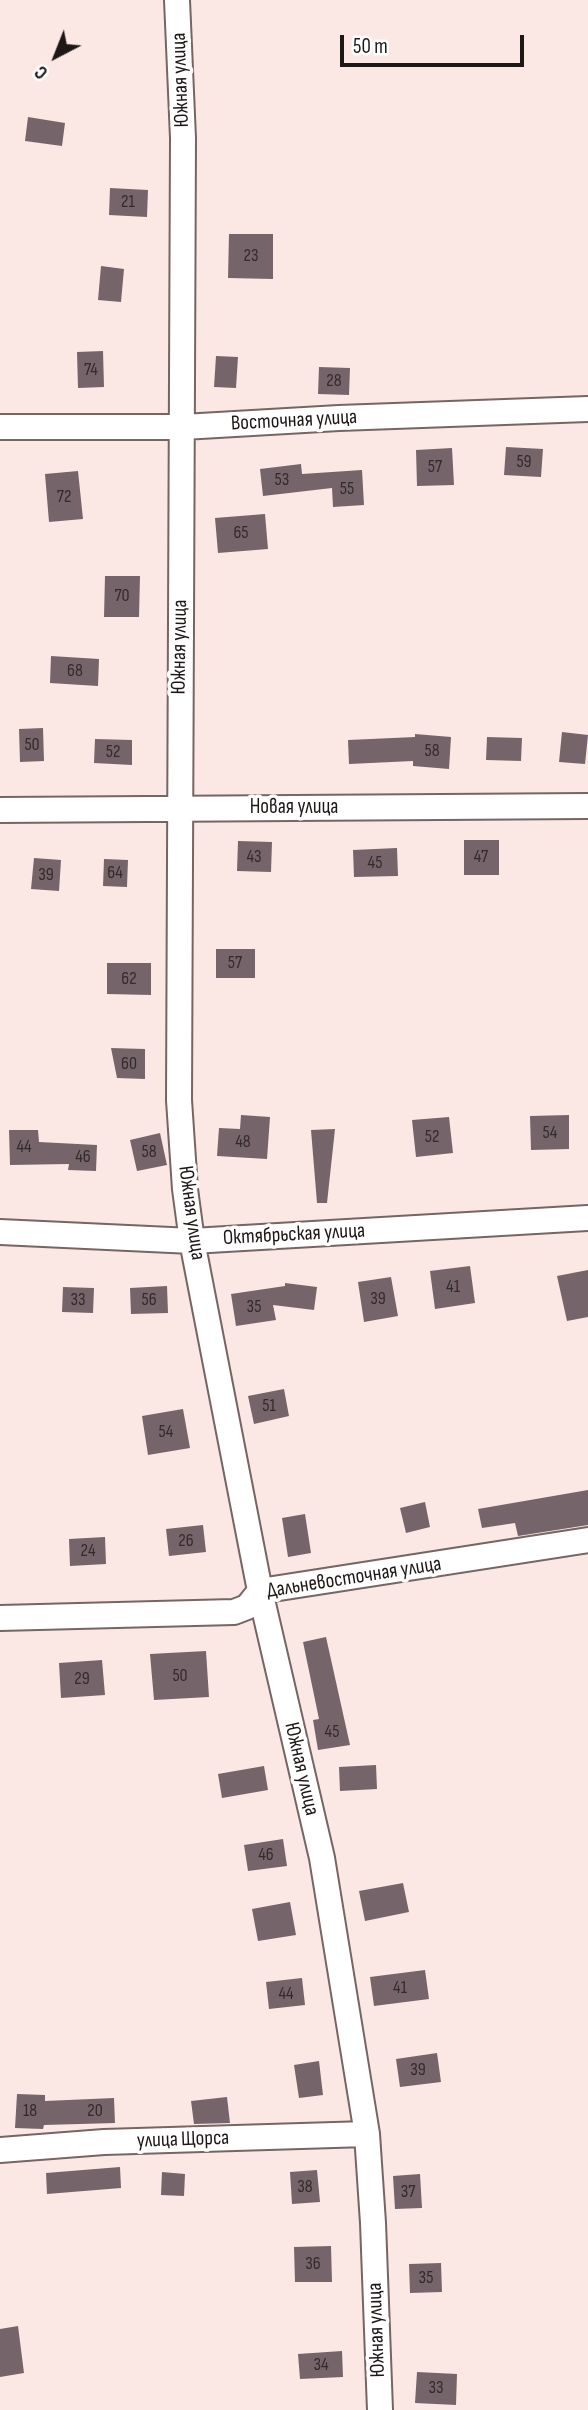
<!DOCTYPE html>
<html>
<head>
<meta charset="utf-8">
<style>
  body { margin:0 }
  #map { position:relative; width:588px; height:2410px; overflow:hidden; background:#fbe8e5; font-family:"Sofia Sans Condensed",sans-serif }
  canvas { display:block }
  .north { position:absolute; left:21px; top:21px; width:70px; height:70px; -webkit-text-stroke:5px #fff; paint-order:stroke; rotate:222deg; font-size:19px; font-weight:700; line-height:28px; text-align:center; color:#1d1716 }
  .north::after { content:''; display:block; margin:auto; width:24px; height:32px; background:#1d1716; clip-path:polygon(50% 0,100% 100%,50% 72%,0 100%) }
  .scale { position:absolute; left:340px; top:35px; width:184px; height:32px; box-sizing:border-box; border:4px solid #1d1716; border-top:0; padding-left:9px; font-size:21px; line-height:24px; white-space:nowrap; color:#1d1716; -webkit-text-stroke:5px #fff; paint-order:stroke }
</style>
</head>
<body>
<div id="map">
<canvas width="588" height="2410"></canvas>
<div class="north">С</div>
<div class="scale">50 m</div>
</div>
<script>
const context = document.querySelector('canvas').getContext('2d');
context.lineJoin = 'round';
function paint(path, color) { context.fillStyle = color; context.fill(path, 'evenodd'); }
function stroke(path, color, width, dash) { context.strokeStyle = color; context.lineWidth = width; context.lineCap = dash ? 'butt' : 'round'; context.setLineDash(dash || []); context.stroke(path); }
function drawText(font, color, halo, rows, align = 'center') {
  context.font = font + ' "Sofia Sans Condensed",sans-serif'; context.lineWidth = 7; context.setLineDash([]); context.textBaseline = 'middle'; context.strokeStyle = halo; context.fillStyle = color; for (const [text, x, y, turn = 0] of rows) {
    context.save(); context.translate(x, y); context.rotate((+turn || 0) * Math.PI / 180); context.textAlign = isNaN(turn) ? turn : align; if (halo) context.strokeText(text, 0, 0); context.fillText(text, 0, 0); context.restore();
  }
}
paint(new Path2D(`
  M 28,117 L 65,123 L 62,146 L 25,141 Z
  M 110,188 L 148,190 L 147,217 L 109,215 Z
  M 229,234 L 273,234 L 273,279 L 228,278 Z
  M 101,266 L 124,269 L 121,302 L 98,300 Z
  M 103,351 L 104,387 L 78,388 L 77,352 Z
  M 216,356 L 238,357 L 236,388 L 214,387 Z
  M 319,367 L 350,368 L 349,395 L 318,394 Z
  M 506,447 L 543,449 L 541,477 L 504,475 Z
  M 452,448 L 454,485 L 417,486 L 416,450 Z
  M 301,464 L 302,474 L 362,470 L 364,505 L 333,507 L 332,488 L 263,496 L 260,469 Z
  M 78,471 L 83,519 L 49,522 L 45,474 Z
  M 265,514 L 268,549 L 218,553 L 215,518 Z
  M 105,576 L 140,576 L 139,617 L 104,617 Z
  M 51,656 L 99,659 L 98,686 L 50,683 Z
  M 43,728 L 44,761 L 20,762 L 19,729 Z
  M 562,732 L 588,735 L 585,764 L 559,762 Z
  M 415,734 L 451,737 L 449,769 L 413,766 L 413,761 L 349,764 L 348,740 L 415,737 Z
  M 487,737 L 522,738 L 521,761 L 486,760 Z
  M 95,739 L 132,740 L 132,765 L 94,763 Z
  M 464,840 L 499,840 L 499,875 L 464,875 Z
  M 238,841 L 272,842 L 271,872 L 237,871 Z
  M 397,848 L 398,876 L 354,877 L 353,850 Z
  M 34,858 L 61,860 L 59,891 L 31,889 Z
  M 104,859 L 128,860 L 127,887 L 103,886 Z
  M 216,949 L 255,949 L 255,978 L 216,978 Z
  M 107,963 L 151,963 L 151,995 L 107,994 Z
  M 111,1048 L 145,1049 L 145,1079 L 117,1078 Z
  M 241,1115 L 270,1117 L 267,1159 L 217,1156 L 219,1128 L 240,1129 Z
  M 569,1115 L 569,1149 L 531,1150 L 530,1116 Z
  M 449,1117 L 453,1153 L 416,1157 L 412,1120 Z
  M 335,1129 L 327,1203 L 317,1203 L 311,1130 Z
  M 9,1130 L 38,1130 L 39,1142 L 97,1145 L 96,1171 L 68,1170 L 69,1164 L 10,1165 Z
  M 160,1133 L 167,1165 L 137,1171 L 130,1140 Z
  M 470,1266 L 475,1303 L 435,1309 L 430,1271 Z
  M 588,1270 L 588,1317 L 567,1321 L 557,1276 Z
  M 391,1277 L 398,1316 L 364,1322 L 358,1282 Z
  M 285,1283 L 317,1287 L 314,1310 L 273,1305 L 276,1320 L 236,1326 L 231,1294 L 285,1286 Z
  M 167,1286 L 168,1313 L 131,1314 L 130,1288 Z
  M 63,1287 L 94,1288 L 93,1313 L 62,1312 Z
  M 284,1389 L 289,1416 L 254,1424 L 248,1396 Z
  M 183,1409 L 190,1448 L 148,1455 L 142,1416 Z
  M 588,1490 L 588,1525 L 518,1536 L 515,1523 L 482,1528 L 478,1509 Z
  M 425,1502 L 430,1527 L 406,1533 L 400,1508 Z
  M 305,1514 L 311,1553 L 288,1557 L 282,1518 Z
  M 203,1525 L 206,1552 L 169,1556 L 166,1529 Z
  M 105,1537 L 106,1564 L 70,1566 L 69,1539 Z
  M 326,1637 L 350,1745 L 318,1750 L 313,1720 L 319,1719 L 303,1642 Z
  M 206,1651 L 209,1697 L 154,1700 L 150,1654 Z
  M 102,1660 L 105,1695 L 61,1698 L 59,1663 Z
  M 376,1765 L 377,1789 L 340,1791 L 339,1767 Z
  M 264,1766 L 268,1790 L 222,1798 L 218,1774 Z
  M 283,1839 L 287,1866 L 248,1871 L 244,1845 Z
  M 403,1883 L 409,1912 L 365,1921 L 359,1891 Z
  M 290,1902 L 296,1935 L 258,1941 L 252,1909 Z
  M 425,1970 L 429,1999 L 374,2006 L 370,1977 Z
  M 302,1978 L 305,2005 L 269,2009 L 266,1982 Z
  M 437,2053 L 441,2082 L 400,2087 L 396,2059 Z
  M 319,2061 L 323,2095 L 299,2098 L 294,2065 Z
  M 17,2094 L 45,2095 L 45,2101 L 114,2098 L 115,2123 L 44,2125 L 43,2129 L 15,2128 Z
  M 227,2097 L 230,2123 L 194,2124 L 191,2101 Z
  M 120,2167 L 121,2188 L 47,2194 L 46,2173 Z
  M 317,2170 L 320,2202 L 292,2204 L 290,2172 Z
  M 162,2172 L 185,2174 L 184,2196 L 161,2195 Z
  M 420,2174 L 422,2208 L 395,2209 L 393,2176 Z
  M 331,2246 L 332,2282 L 295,2282 L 294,2247 Z
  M 441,2263 L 442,2292 L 410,2293 L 409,2264 Z
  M 18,2326 L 24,2373 L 0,2377 L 0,2329 Z
  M 342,2351 L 343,2377 L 300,2379 L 298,2354 Z
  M 417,2372 L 457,2374 L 456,2405 L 415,2403 Z`), '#75656a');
const street = new Path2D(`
  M 177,0 L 183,138 L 179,1100 L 185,1189 L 192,1241 L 260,1591 L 322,1858 L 367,2134 L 373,2223 L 380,2410
  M 0,427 L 183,427 L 339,418 L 588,409
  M 0,810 L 588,806
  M 0,1232 L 192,1241 L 588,1218
  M 0,1618 L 234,1612 L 247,1607 L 260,1591 L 588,1540
  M 0,2150 L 104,2142 L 367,2134`);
stroke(street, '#756563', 28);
stroke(street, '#fff', 24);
drawText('18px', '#332a2b', null, [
  ["21",128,202],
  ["23",251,256],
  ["74",91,370],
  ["28",334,381],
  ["59",524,462],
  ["57",435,467],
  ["53",282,480],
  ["55",347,489],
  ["72",64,497],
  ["65",241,533],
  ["70",122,596],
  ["68",75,671],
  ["50",32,745],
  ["58",432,751],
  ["52",113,752],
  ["43",254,857],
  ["47",481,857],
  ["45",375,863],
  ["64",115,873],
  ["39",46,875],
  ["57",235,963],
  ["62",129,979],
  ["60",129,1064],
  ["54",550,1133],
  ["52",432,1137],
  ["48",243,1142],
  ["44",24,1147],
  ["58",149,1152],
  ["46",83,1157],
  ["41",453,1287],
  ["39",378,1299],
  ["33",78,1300],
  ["56",149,1300],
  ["35",254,1307],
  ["51",269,1406],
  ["54",166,1432],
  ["26",186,1541],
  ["24",88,1551],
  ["50",180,1676],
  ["29",82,1679],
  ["45",332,1732],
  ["46",266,1855],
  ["41",400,1988],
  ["44",286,1994],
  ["39",418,2070],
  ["18",30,2111],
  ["20",95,2111],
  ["38",305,2187],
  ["37",408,2192],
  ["36",313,2264],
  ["35",426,2278],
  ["34",321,2365],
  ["33",436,2388]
]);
drawText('21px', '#1d1716', '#fff', [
  ["Южная улица",181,80,-92],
  ["Восточная улица",294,421,-3],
  ["Южная улица",180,647,-89],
  ["Новая улица",294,808],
  ["Южная улица",191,1213,82],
  ["Октябрьская улица",294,1235,-3],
  ["Дальневосточная улица",354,1578,-9],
  ["Южная улица",301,1769,77],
  ["улица Щорса",183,2140,-2],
  ["Южная улица",377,2330,-92]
]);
</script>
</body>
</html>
